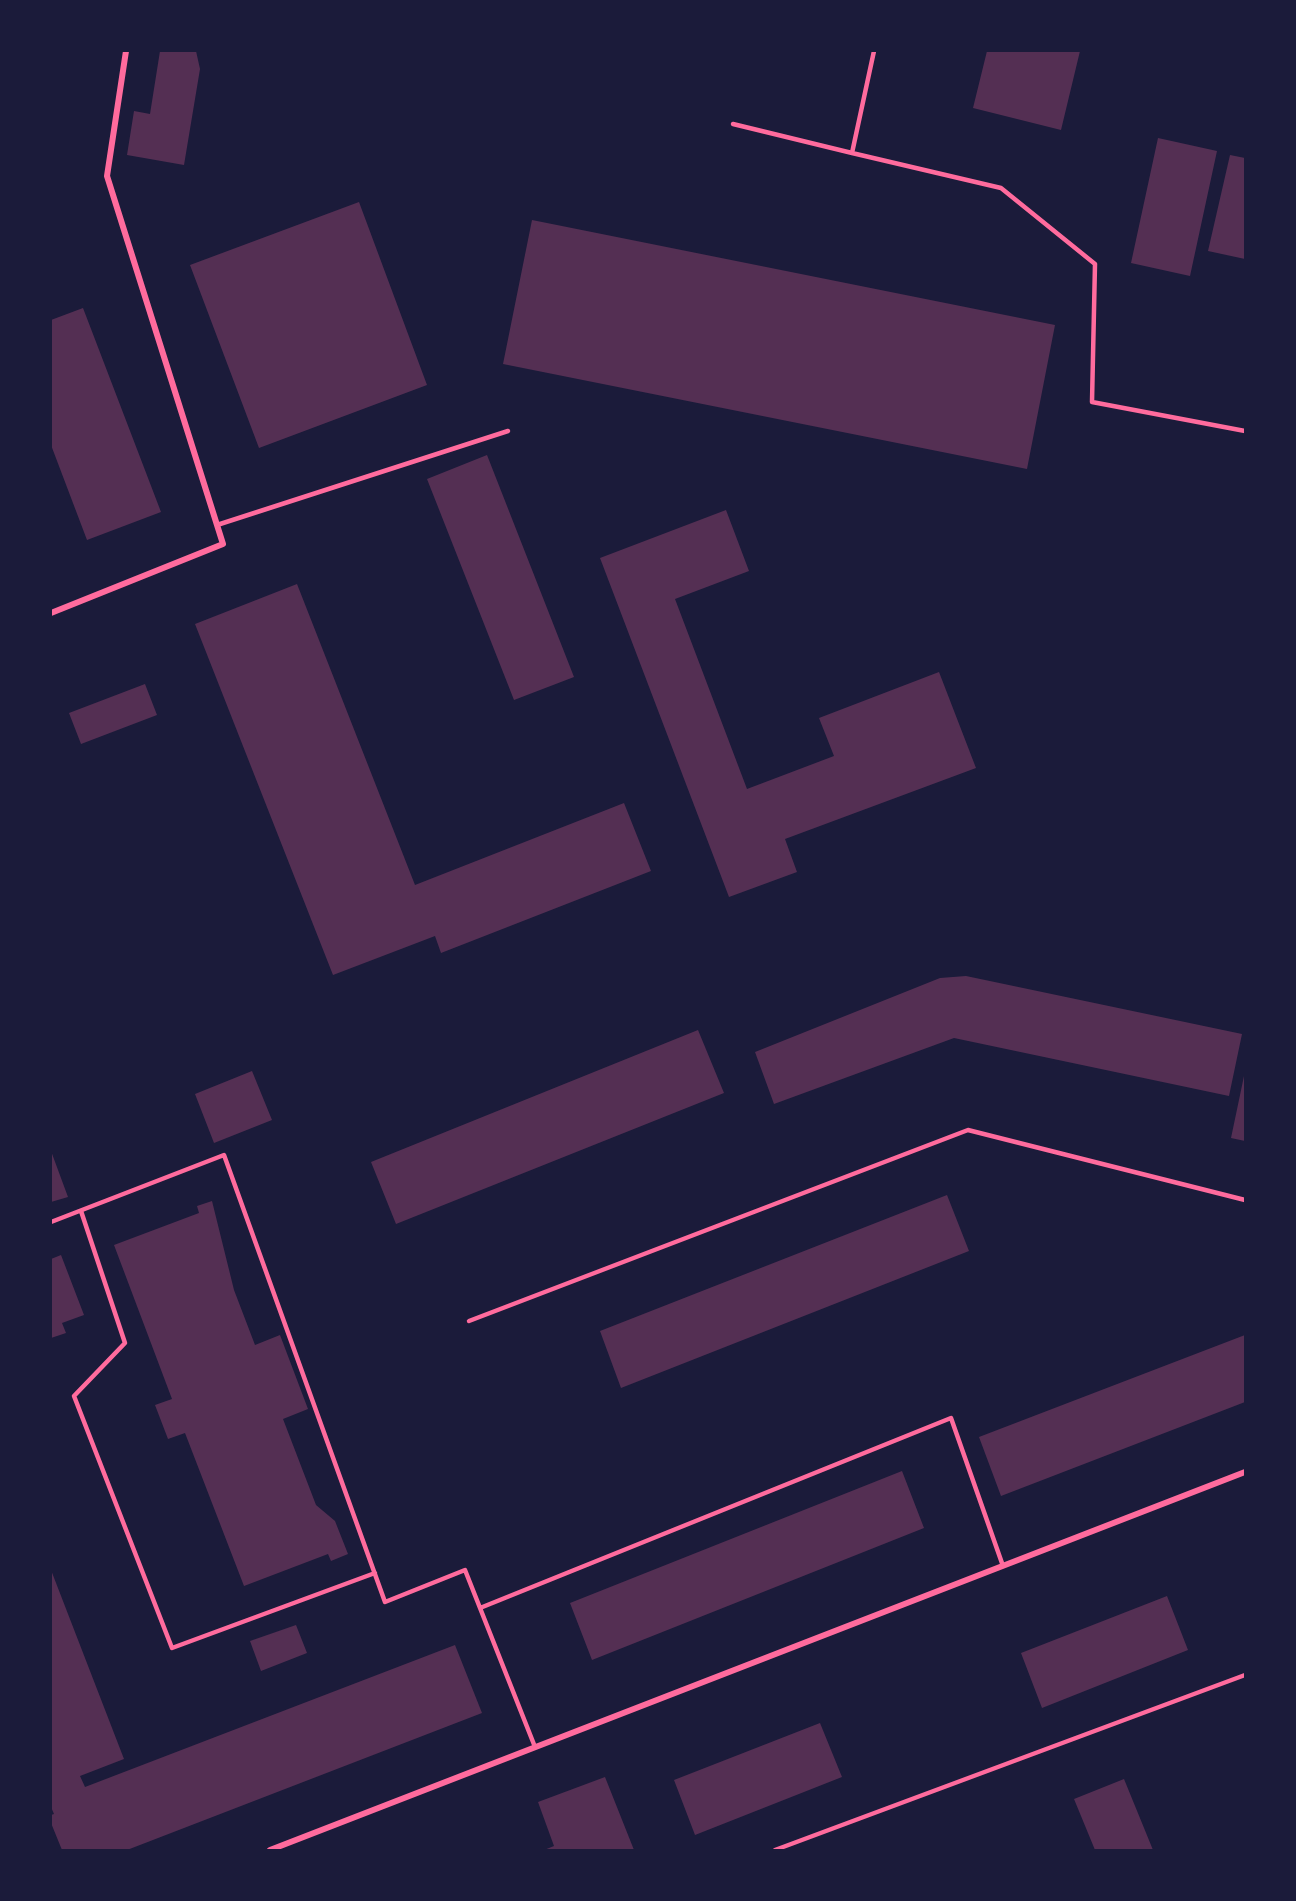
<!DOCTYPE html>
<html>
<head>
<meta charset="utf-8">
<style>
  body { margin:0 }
  #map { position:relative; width:1296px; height:1901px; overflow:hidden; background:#1b1b3a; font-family:"Noto Serif",serif }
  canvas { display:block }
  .frame { position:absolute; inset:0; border:52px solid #1b1b3a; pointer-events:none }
</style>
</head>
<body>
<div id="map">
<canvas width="1296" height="1901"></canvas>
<div class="frame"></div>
</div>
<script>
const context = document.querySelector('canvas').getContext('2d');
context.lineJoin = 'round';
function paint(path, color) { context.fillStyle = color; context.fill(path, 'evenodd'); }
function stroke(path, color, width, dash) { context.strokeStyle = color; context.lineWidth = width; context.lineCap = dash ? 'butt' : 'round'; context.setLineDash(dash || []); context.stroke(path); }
paint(new Path2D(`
  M 160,51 L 196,51 L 200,69 L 184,165 L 127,155 L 134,111 L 150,114 Z
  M 987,51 L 1080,51 L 1061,130 L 973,108 Z
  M 1158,138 L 1217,151 L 1190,276 L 1131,263 Z
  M 1230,155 L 1245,158 L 1245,259 L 1208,251 Z
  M 359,202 L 427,385 L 259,448 L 190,265 Z
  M 532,220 L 1055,325 L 1027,469 L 503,364 Z
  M 83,308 L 161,512 L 87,540 L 51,445 L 51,320 Z
  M 487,455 L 574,677 L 514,700 L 427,479 Z
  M 726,510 L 749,571 L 675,599 L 747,789 L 834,756 L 819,718 L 939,672 L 976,768 L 785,839 L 797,872 L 729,897 L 600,558 Z
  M 297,584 L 415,885 L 624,803 L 651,871 L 441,953 L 435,936 L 333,975 L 195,624 Z
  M 145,684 L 157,715 L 81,744 L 69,713 Z
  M 966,976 L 1242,1034 L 1229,1096 L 954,1038 L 774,1104 L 755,1052 L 940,978 Z
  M 698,1030 L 724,1093 L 396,1224 L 371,1162 Z
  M 252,1071 L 272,1120 L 214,1143 L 195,1094 Z
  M 1244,1076 L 1245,1076 L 1245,1141 L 1231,1138 Z
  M 51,1151 L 68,1197 L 51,1202 Z
  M 947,1195 L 969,1251 L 621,1388 L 600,1331 Z
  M 212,1201 L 234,1290 L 255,1345 L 280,1335 L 308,1409 L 283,1419 L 316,1505 L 335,1521 L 348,1554 L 331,1561 L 328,1554 L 244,1586 L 185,1433 L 168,1439 L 155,1405 L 172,1399 L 114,1245 L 199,1213 L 197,1206 Z
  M 61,1255 L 84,1315 L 62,1323 L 66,1333 L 51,1338 L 51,1259 Z
  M 1245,1335 L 1245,1402 L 1001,1496 L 979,1437 Z
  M 902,1471 L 924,1528 L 592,1660 L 570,1603 Z
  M 51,1570 L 124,1759 L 80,1776 L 85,1787 L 455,1645 L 482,1713 L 127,1850 L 62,1850 L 51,1823 L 51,1815 L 54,1814 L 51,1807 Z
  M 1167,1596 L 1188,1650 L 1042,1708 L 1021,1653 Z
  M 296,1625 L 307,1653 L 261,1671 L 250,1641 Z
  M 820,1723 L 842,1777 L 695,1835 L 674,1780 Z
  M 605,1777 L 634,1850 L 544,1850 L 554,1846 L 538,1802 Z
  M 1124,1779 L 1153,1850 L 1095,1850 L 1074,1799 Z`), '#542f53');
stroke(new Path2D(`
  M 874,51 L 852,153 L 1001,188 L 1095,264 L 1092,402 L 1245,431
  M 733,124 L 852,153
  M 217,525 L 508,431
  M 81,1211 L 125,1343 L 74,1396 L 172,1648 L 375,1573
  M 51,1222 L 224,1155 L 385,1602 L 465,1570 L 535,1747
  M 469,1321 L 968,1130 L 1245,1200
  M 480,1608 L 951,1418 L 1003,1566
  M 775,1850 L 1245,1675`), '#ff6b9d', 4.5);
stroke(new Path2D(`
  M 51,613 L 223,544 L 107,176 L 126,51
  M 270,1850 L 1245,1472`), '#ff6b9d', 6);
</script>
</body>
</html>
